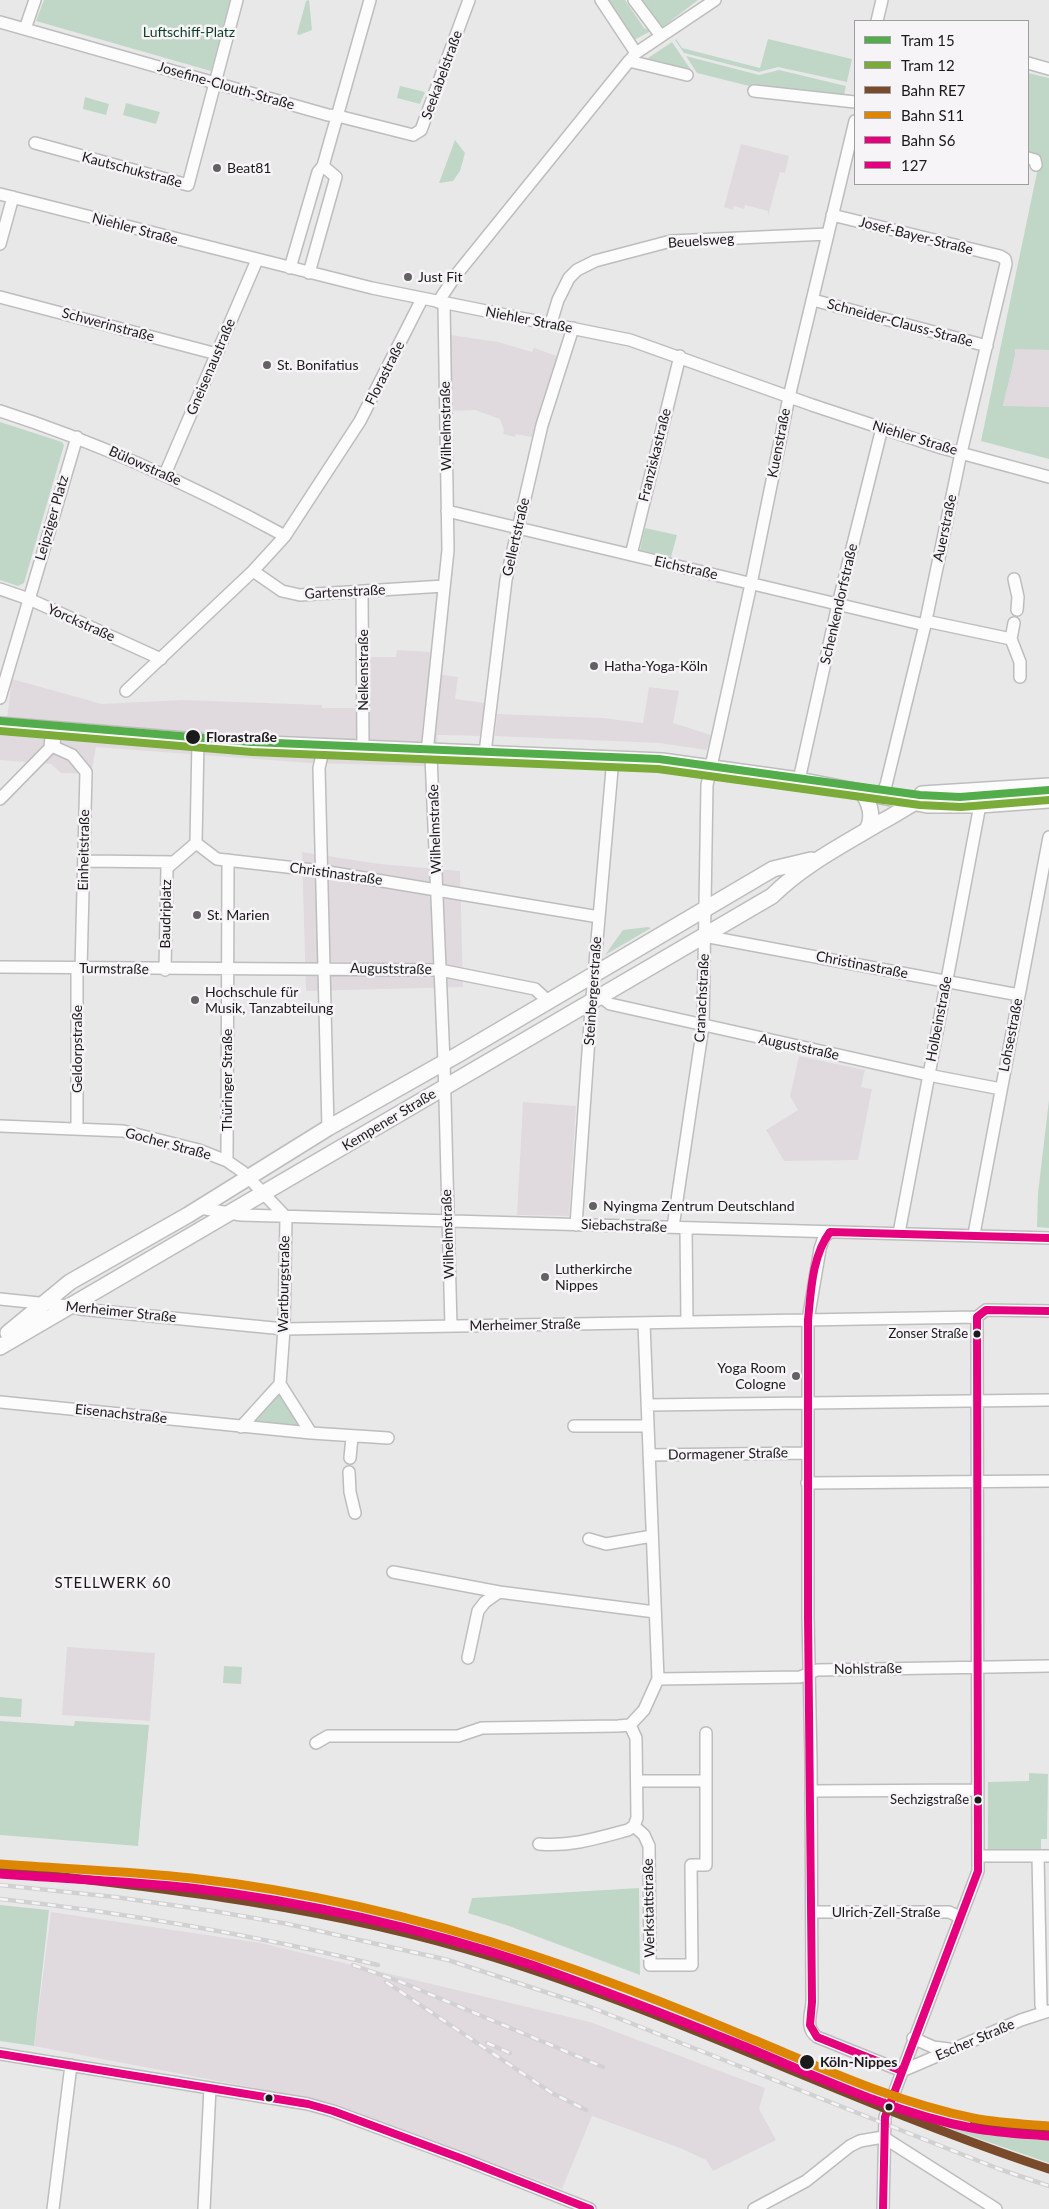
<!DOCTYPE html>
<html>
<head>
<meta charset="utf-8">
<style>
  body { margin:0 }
  #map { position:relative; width:1049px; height:2209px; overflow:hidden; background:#e9e8e9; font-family:Lato,sans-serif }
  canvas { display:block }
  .legend { position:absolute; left:854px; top:20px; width:175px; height:165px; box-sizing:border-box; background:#f7f4f7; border:1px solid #9f9d9f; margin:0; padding:6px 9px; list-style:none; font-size:15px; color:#1b1a1b }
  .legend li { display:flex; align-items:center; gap:10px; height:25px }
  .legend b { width:25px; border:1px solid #9f9d9f }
</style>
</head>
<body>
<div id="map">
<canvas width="1049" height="2209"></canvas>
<ul class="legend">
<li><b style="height:6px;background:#54ad4b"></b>Tram 15</li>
<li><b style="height:6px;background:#7bac3a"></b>Tram 12</li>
<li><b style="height:6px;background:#7a4b2a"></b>Bahn RE7</li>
<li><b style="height:6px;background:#dd8603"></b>Bahn S11</li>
<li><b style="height:6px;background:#e6007e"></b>Bahn S6</li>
<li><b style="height:6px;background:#e5007d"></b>127</li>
</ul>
</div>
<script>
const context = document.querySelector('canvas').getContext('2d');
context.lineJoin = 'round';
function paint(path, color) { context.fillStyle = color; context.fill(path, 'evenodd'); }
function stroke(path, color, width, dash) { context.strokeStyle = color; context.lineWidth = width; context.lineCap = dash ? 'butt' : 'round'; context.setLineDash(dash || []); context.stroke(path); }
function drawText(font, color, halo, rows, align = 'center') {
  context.font = font + ' Lato,sans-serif'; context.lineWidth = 5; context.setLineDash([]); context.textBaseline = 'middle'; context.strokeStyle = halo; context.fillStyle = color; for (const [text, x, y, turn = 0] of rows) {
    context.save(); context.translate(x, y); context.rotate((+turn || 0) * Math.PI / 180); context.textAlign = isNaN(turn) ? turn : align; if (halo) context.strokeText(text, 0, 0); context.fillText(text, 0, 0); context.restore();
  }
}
paint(new Path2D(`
  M 741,144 L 789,156 L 785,173 L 780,172 L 768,216 L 768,211 L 745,205 L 744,209 L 734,206 L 733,210 L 724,207 Z
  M 451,335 L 498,342 L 532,352 L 534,348 L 557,356 L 532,437 L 516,434 L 515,437 L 503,434 L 504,430 L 500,419 L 475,410 L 451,411 Z
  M 1020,348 L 1049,350 L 1049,407 L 1003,407 L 1015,356 L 1015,349 Z
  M 397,650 L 430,652 L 429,673 L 458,677 L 455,699 L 485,703 L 482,736 L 437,735 L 439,761 L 424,766 L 309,763 L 96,747 L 91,774 L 61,773 L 51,764 L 0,760 L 0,735 L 5,735 L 12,679 L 102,704 L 182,700 L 322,705 L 322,708 L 369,708 L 370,657 L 396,657 Z
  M 649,687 L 679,691 L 673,723 L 711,735 L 707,750 L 659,743 L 495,736 L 497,714 L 603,718 L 643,723 Z
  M 302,852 L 380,864 L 460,871 L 463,987 L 306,991 Z
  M 799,1056 L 865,1070 L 861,1087 L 872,1089 L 858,1160 L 784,1161 L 766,1130 L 798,1110 L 790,1096 Z
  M 523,1102 L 576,1106 L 569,1216 L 517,1215 Z
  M 67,1647 L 155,1653 L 150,1721 L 62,1715 Z
  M 51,1912 L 261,1943 L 590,2022 L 765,2088 L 759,2109 L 776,2140 L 713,2171 L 706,2160 L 680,2148 L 592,2116 L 562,2189 L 328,2102 L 34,2046 Z`), '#e0dadf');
paint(new Path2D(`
  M 44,0 L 230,0 L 211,71 L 36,21 Z
  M 309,0 L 312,30 L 299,35 L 297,34 L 306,1 Z
  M 607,0 L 625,0 L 644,28 L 651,31 L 634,40 Z
  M 639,0 L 698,0 L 660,29 Z
  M 676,39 L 682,48 L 760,68 L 768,39 L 852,59 L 847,82 L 778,67 L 759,72 L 684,53 L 675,40 Z
  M 672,42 L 691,70 L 690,71 L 649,60 L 648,58 Z
  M 686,56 L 759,75 L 779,70 L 846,86 L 844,95 L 757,88 L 697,73 Z
  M 1028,73 L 1049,78 L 1049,350 L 1015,349 L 1015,356 L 1003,406 L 1049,407 L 1049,459 L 981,441 L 1040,158 L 1028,155 Z
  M 400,86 L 425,92 L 420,104 L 397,98 Z
  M 85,97 L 109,104 L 106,115 L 83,109 Z
  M 126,103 L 160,112 L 156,124 L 123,115 Z
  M 455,140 L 465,153 L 460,171 L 453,181 L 439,183 Z
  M 0,422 L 62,442 L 64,445 L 24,583 L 18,586 L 0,580 Z
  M 645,528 L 677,535 L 671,557 L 640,550 Z
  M 648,927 L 651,928 L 605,955 L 623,930 Z
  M 1049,1100 L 1049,1228 L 1037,1227 L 1038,1193 Z
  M 280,1390 L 303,1429 L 248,1424 Z
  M 224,1666 L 242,1667 L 241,1684 L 223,1683 Z
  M 0,1697 L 22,1699 L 21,1717 L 0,1716 Z
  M 0,1721 L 74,1726 L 75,1721 L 149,1725 L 138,1846 L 0,1835 Z
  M 1029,1773 L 1048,1774 L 1047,1839 L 1041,1839 L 1041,1849 L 988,1850 L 988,1782 L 1029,1781 Z
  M 639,1888 L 640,1975 L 509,1926 L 468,1913 L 472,1898 Z
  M 0,1905 L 49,1910 L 34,2046 L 0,2041 Z
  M 945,2127 L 1049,2137 L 1049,2163 Z`), '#c0d7c8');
const minor = new Path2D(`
  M 601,0 L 636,53
  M 634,0 L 661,36
  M 877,21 L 882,0
  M 0,22 L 328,115 L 338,116 L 413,135 L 421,130 L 469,0
  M 25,29 L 35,0
  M 629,61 L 687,75
  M 1028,63 L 1049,69
  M 754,91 L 855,102
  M 35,143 L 188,185 L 237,0
  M 1028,158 L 1035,160 L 1036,165
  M 0,194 L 372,288 L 630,340 L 812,405 L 942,448 L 1049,477
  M 832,215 L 1000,256 L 1005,259 L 1006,264 L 961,453 L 925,625 L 886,785 L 882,793 L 873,795
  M 0,244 L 13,197
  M 290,268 L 318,172 L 323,166 L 370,0
  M 309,273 L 336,177 L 323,166
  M 0,297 L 217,354
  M 813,300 L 987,346
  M 438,302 L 456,275 L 629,61 L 636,53 L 715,0
  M 444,304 L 448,550 L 428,743 L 431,756 L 444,1062 L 451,1326
  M 551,323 L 558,300 L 569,278 L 577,270 L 595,261 L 671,241 L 828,234
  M 0,411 C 100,443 193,486 285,536
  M 165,474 L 257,260
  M 447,511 L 925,625
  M 631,555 L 680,356
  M 253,571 L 282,591 L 300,595 L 444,586
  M 1014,579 L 1018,597 L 1017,610
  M 0,589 L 29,599 L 161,659
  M 362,592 L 363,748
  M 926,621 L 1011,639 L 1020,662 L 1020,677
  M 1011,639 L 1014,623
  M 126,691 L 253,571 L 285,536 L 360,421 L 422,299
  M 0,698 L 77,437
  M 55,729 L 54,747 L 72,755 L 86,772 L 81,969
  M 485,753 L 506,580 L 542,425 L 573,328
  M 799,780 L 838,604 L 882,428
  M 0,799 L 50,748 L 51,736
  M 196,843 L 217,859 L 322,871 L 599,917
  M 196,843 L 198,741
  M 84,861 L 174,862
  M 704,936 L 1019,995
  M 0,967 L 440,970 L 535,989 L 548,1001
  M 77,969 L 77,1129
  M 165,970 L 167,868 L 196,843
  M 601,997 L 610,1004 L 928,1075 L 1001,1089
  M 0,1126 L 123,1131 L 199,1150 L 227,1161 L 243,1172 L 286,1217 L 284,1329 L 280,1384
  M 328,1128 L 319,768 L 322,755 L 329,747
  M 227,1161 L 228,860
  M 200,1208 L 241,1215 L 1049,1238
  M 576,1225 L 591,1009 L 613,758
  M 673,1227 L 703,1026 L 707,785 L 751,584 L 789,397 L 855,121
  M 686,1228 L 687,1322
  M 830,1232 L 824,1237 L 820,1249 L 808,1320 L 808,1617 L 811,1761 L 812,2002 C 811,2015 805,2028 817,2037 L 902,2071
  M 899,1233 L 980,805
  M 974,1234 L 1049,837
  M 0,1299 L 68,1306 L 80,1309 L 284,1329 L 977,1317 L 986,1310 L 1049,1311
  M 280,1384 L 311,1433
  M 0,1402 L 311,1433 L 388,1438
  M 647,1405 L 1049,1400
  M 574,1426 L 648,1426
  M 241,1427 L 280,1384
  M 649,1455 L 807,1453
  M 350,1458 L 352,1437
  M 349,1472 L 350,1492 L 355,1513
  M 807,1483 L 1049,1481
  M 589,1539 L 606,1544 L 652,1536
  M 393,1572 L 499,1592 L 655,1612
  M 468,1658 L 478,1611 L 485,1602 L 499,1592
  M 658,1679 L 800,1677 L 817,1670 L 1049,1666
  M 316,1743 L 328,1736 L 458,1736 L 482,1728 L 618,1726 L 630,1725 L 644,1710 L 658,1679 L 644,1323
  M 637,1781 L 706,1781
  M 811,1791 L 978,1790
  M 634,1826 L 644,1835 L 649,1846 L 650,1965 L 692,1965 L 691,1865 L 706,1865 L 706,1733
  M 539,1844 C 570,1847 598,1838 628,1830 L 634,1826 L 637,1818 L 636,1738 L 630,1725
  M 979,1856 L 1049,1856
  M 1038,1856 L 1041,2005 L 1043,2012
  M 812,1912 L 949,1912 L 960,1917
  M 913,2038 L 933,2047 L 949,2049
  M 0,2054 L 308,2104 L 333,2111 L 463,2159 L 590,2209
  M 902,2071 L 1021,2020 L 1049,2011
  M 883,2137 L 996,2209
  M 53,2209 L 71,2065
  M 204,2209 L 210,2088
  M 754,2209 L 806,2181 L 850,2146 L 860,2141 L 883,2137
  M 883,2209 L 885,2117 L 978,1871 L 977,1317`);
const major = new Path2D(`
  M 0,725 L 198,741 L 662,761 L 799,780 L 927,805 L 980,805 L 1049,800
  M 863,793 C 870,804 874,818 867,830
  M 922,794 L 1049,786
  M 8,1333 L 70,1282 L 188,1215 L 328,1128 L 459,1054 L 773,869 L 811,860
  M 0,1347 L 772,896 C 803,865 844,844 881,822 C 899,813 914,801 932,794`);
stroke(minor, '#bebdbe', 14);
stroke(major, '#bebdbe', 18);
stroke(minor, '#fcfcfc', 11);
stroke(major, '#fcfcfc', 15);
const rail = new Path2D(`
  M 0,1885 L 115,1897 L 213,1911 L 288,1924 L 448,1960 L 585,2005 L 999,2169 L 1049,2186
  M 0,1899 C 128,1913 253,1935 378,1965
  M 353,1965 L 401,1982 L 603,2067
  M 386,1982 L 552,2093 L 586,2110
  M 487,2043 L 510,2053`);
stroke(rail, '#d2d1d1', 4.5);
stroke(rail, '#f7f4f7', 2.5, [8]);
stroke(new Path2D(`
  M 0,2054 L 308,2104 L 333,2111 L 463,2159 L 590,2209
  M 902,2071 L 817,2037 L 810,2025 L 812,2002 L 808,1617 L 808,1320 C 811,1291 812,1256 830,1232 L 1049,1238
  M 883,2209 L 885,2117 L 978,1871 L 977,1317 L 986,1310 L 1049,1311`), '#e5007d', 8);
stroke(new Path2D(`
  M 0,1870 C 166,1888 333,1907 493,1957 C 683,2016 860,2107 1049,2169
  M 974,2125 L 1004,2130 L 1049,2133`), '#7a4b2a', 9);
stroke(new Path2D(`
  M 0,1864 C 64,1869 128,1871 191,1878 C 307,1891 421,1918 532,1955 C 605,1979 676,2007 747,2037 C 820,2067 894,2102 973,2118 C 998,2123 1023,2124 1049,2126`), '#dd8603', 9);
stroke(new Path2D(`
  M 0,1874 C 64,1879 128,1881 191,1888 C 307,1902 421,1928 532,1965 C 602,1990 672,2017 741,2045 C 816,2076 892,2113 972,2128 C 998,2133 1023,2134 1048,2136`), '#e6007e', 9);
stroke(new Path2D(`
  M 0,721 L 252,742 L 659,759 L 920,795 L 960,797 L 1049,790`), '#54ad4b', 8);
stroke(new Path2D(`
  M 0,731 L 252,752 L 658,769 L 920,805 L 961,807 L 1049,800`), '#7bac3a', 8);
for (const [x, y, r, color] of [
  [217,168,5,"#636263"],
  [408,277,5,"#636263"],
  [267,365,5,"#636263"],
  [594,666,5,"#636263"],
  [193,737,8,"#1b1a1b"],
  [197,915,5,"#636263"],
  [195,1000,5,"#636263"],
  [593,1206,5,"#636263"],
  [545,1277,5,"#636263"],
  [977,1334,4.5,"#1b1a1b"],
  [796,1376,5,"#636263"],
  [978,1800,4.5,"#1b1a1b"],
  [807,2062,8,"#1b1a1b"],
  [269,2098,4.5,"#1b1a1b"],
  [889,2107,4.5,"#1b1a1b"]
]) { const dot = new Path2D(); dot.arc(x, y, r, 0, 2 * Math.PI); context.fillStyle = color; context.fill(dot); stroke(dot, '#f7f4f7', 2); }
drawText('13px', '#1b1a1b', '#f7f4f7', [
  ["Zonser Straße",968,1334],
  ["Sechzigstraße",969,1800]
], 'right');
drawText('14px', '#0d3e25', '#f7f4f7', [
  ["Luftschiff-Platz",189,32]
]);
drawText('14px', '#1b1a1b', '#f7f4f7', [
  ["Seekabelstraße",442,75,-70],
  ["Josefine-Clouth-Straße",226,86,16],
  ["Kautschukstraße",132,170,15],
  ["Niehler Straße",135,229,15],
  ["Josef-Bayer-Straße",916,236,14],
  ["Beuelsweg",701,241,-4],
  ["Niehler Straße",529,320,11],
  ["Schneider-Clauss-Straße",900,323,15],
  ["Schwerinstraße",108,325,15],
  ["Gneisenaustraße",211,367,-67],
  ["Florastraße",385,373,-63],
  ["Wilhelmstraße",446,426,-91],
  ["Niehler Straße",915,438,17],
  ["Kuenstraße",779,443,-79],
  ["Franziskastraße",655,455,-76],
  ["Bülowstraße",145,466,24],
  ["Leipziger Platz",52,518,-74],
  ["Auerstraße",945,528,-78],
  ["Gellertstraße",516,537,-77],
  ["Eichstraße",686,568,13],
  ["Gartenstraße",345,592,-3],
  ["Schenkendorfstraße",839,604,-77],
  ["Yorckstraße",81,623,24],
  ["Nelkenstraße",363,670,-90],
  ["Wilhelmstraße",435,829,-92],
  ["Einheitstraße",84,850,-89],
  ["Christinastraße",336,874,8],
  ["Baudriplatz",166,914,-89],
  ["Christinastraße",862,965,11],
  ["Turmstraße",114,969,1],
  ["Auguststraße",391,969,1],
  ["Steinbergerstraße",593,991,-86],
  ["Cranachstraße",702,998,-87],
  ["Holbeinstraße",939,1019,-79],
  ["Lohsestraße",1011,1035,-79],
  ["Auguststraße",799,1047,12],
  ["Geldorpstraße",77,1049,-90],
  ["Thüringer Straße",227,1080,-90],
  ["Kempener Straße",389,1120,-31],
  ["Gocher Straße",168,1144,15],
  ["Siebachstraße",624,1226,2],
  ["Wilhelmstraße",448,1234,-92],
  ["Wartburgstraße",284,1284,-89],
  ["Merheimer Straße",121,1312,6],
  ["Merheimer Straße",525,1325,-1],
  ["Eisenachstraße",121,1414,6],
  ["Dormagener Straße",728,1454,-1],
  ["Nohlstraße",868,1669,-1],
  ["Werkstattstraße",649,1908,-91],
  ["Ulrich-Zell-Straße",886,1912],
  ["Escher Straße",975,2040,-23]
]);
drawText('14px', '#1b1a1b', '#f7f4f7', [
  ["Beat81",227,168],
  ["Just Fit",418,277],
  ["St. Bonifatius",277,365],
  ["Hatha-Yoga-Köln",604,666],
  ["St. Marien",207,915],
  ["Hochschule für",205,992],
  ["Musik, Tanzabteilung",205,1008],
  ["Nyingma Zentrum Deutschland",603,1206],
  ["Lutherkirche",555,1269],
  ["Nippes",555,1285],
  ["Yoga Room",786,1368,"right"],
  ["Cologne",786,1384,"right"]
], 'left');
drawText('bold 14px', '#1b1a1b', '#f7f4f7', [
  ["Florastraße",206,737],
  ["Köln-Nippes",820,2062]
], 'left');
context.letterSpacing = '1px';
drawText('15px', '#1b1a1b', '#f7f4f7', [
  ["STELLWERK 60",113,1583]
]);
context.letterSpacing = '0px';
</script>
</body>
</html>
